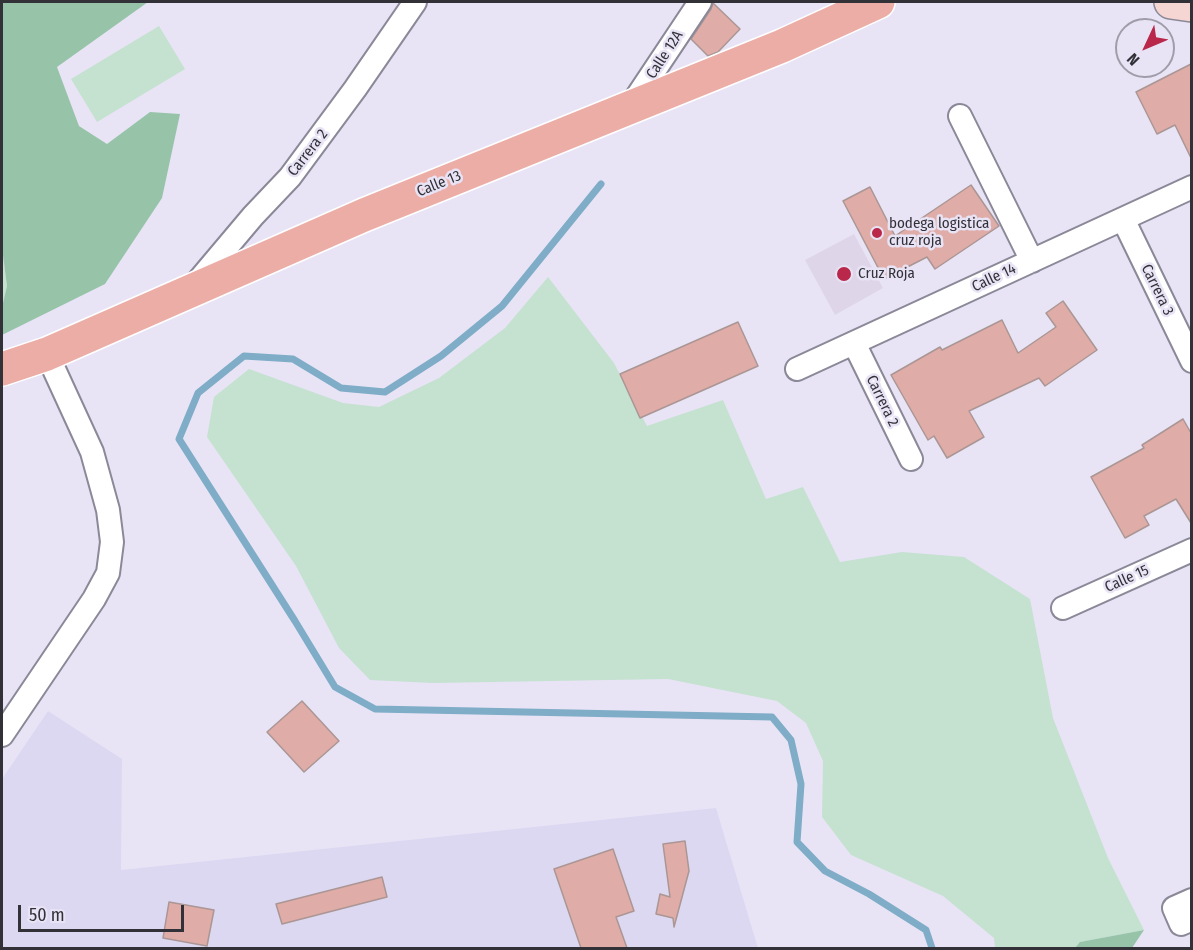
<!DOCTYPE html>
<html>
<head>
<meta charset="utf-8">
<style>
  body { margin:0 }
  #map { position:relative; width:1193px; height:950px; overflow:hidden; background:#e8e4f6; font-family:"Fira Sans Condensed",sans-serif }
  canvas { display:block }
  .frame { position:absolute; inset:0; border:3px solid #333138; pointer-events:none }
  .north { position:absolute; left:1115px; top:18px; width:60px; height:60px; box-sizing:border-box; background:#e8e4f6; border:2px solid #a09caa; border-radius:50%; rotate:226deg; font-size:16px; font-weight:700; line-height:24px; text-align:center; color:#333138 }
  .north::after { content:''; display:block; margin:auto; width:21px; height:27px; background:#b9284b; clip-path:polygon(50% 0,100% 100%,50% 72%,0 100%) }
  .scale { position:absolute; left:18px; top:905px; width:166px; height:27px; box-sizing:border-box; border:3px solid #333138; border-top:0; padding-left:8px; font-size:18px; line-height:21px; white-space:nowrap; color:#333138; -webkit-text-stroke:4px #e8e4f6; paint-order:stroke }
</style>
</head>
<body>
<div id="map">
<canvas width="1193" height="950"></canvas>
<div class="frame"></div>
<div class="north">N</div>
<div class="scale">50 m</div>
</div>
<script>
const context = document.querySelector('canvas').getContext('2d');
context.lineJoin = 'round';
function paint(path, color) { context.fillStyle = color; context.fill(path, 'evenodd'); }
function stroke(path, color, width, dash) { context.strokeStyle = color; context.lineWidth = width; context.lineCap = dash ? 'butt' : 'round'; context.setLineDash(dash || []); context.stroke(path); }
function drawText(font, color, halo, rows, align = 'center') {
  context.font = font + ' "Fira Sans Condensed",sans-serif'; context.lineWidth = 5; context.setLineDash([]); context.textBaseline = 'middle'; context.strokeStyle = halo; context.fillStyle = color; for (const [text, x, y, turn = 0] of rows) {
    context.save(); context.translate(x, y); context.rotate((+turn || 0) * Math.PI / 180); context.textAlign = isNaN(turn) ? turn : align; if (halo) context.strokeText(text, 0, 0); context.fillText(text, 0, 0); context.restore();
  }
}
paint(new Path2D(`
  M 48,711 L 122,759 L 121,870 L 716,808 L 758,948 L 2,948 L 2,779 Z`), '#ddd8f1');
paint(new Path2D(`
  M 854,234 L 883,288 L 835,315 L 805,260 Z`), '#dfd5e9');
paint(new Path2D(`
  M 159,26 L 185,69 L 97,122 L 71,79 Z
  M 2,248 L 7,286 L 2,307 Z
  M 548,277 L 614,363 L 647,426 L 723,400 L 766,499 L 803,487 L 840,562 L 902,552 L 964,557 L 1030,599 L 1053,718 L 1108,858 L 1144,930 L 1081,942 L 1075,948 L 995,948 L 994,938 L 943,896 L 851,855 L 822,817 L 823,761 L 806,723 L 777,701 L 668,679 L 433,683 L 370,680 L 339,648 L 296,566 L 207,437 L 214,397 L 249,369 L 343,403 L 379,407 L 439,378 L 505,328 Z`), '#c5e1d0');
paint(new Path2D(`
  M 2,2 L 148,2 L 57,67 L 79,126 L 107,144 L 150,112 L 180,114 L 162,198 L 105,284 L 2,335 L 2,307 L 7,286 L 2,248 Z
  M 1144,930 L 1132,948 L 1075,948 L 1080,942 Z`), '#97c4a9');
stroke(new Path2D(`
  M 601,184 L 502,306 L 441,356 L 385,392 L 341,388 L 293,359 L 244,356 L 198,393 L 179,439 L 295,621 L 335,687 L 375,709 L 772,717 L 791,740 L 801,784 L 797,842 L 825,871 L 869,894 L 926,930 L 932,948`), '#7facc6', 7);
const building = new Path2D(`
  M 713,3 L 740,29 L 718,52 L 708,56 L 691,39 L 711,9 Z
  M 1191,64 L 1191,158 L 1175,125 L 1157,134 L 1136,92 Z
  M 971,185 L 999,226 L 935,269 L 927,257 L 884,279 L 843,201 L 870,187 L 895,236 Z
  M 1063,301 L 1097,350 L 1045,386 L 1039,378 L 969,411 L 984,437 L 947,458 L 934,436 L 928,440 L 891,375 L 940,347 L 942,350 L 1002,320 L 1018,353 L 1056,327 L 1046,313 Z
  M 738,322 L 758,366 L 640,418 L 620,374 Z
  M 1183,419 L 1191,433 L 1191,523 L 1176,499 L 1144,516 L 1149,525 L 1125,538 L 1091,477 L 1144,448 L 1142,445 Z
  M 302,701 L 339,741 L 304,772 L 267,732 Z
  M 685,841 L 689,871 L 674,927 L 673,918 L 656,914 L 660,894 L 670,897 L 663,844 Z
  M 613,849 L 634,911 L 616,917 L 627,948 L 581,948 L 554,869 Z
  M 382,877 L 387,897 L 282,924 L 276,904 Z
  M 169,902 L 214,910 L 207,946 L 163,938 Z`);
paint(building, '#e0aca8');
stroke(building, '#aa9694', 1.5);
const street = new Path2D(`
  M 630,107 L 700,2
  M 960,116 L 1032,261
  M 1123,219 L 1192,361
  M 194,286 L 253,216 L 290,177 L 355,89 L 415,2
  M 854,343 L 911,459
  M 797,369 L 1192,187
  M 1063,608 L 1192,550
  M 2,735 L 94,599 L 108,573 L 112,542 L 108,510 L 92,452 L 47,354
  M 1192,900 L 1174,908 L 1181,924 L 1192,919`);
const secondary = new Path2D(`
  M 1171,2 L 1192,5`);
const primary = new Path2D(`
  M 2,369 L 47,354 L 364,215 L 782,46 L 878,2`);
stroke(street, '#8b8898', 26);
stroke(secondary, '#8b8898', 36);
stroke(primary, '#fff', 36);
stroke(street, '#fff', 22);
stroke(secondary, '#f5d6d3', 33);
stroke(primary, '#ecada7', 33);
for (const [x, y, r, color] of [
  [877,233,6,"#b9284b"],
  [844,274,8,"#b9284b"]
]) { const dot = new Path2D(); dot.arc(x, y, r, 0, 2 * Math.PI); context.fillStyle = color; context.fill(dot); stroke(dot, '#e8e4f6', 2); }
drawText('15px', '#333138', '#e8e4f6', [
  ["Calle 12A",665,55,-57],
  ["Carrera 2",308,153,-52],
  ["Calle 13",439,184,-22],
  ["Calle 14",994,278,-25],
  ["Carrera 3",1157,290,64],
  ["Carrera 2",882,401,64],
  ["Calle 15",1127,579,-24]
]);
drawText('15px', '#333138', '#e8e4f6', [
  ["bodega logistica",889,224],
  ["cruz roja",889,241],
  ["Cruz Roja",858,274]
], 'left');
</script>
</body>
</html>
